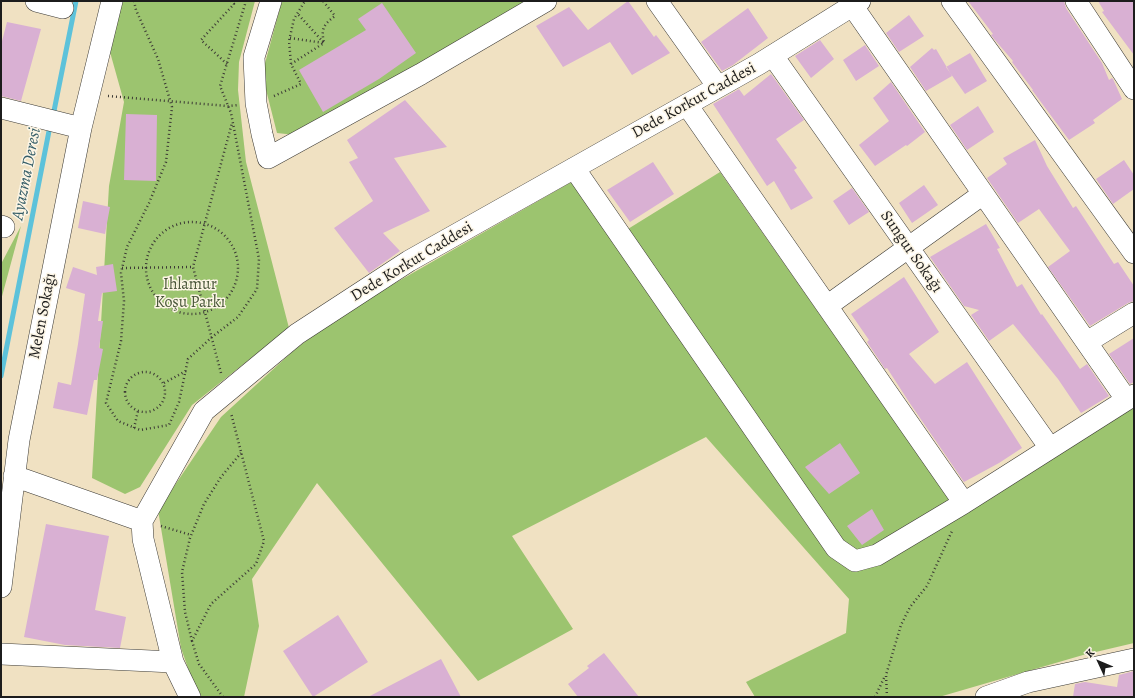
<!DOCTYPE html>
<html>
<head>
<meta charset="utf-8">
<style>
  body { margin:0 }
  #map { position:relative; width:1135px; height:698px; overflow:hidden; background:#f0e1c2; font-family:Alegreya,serif }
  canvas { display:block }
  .frame { position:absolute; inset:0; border:2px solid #1c1c1c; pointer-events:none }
  .north { position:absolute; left:1079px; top:642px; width:40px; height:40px; -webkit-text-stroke:3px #fcf5e5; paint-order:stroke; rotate:314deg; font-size:11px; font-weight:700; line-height:16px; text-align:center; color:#1c1c1c }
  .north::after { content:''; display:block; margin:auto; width:14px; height:18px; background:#1c1c1c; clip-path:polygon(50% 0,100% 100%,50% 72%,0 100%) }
</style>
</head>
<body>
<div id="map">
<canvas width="1135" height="698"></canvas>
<div class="frame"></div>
<div class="north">K</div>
</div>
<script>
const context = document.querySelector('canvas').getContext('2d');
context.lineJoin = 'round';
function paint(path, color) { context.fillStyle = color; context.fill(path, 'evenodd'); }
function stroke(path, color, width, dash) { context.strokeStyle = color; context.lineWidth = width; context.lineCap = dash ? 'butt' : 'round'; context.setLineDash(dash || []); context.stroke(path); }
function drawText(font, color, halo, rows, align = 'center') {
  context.font = font + ' Alegreya,serif'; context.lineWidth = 3; context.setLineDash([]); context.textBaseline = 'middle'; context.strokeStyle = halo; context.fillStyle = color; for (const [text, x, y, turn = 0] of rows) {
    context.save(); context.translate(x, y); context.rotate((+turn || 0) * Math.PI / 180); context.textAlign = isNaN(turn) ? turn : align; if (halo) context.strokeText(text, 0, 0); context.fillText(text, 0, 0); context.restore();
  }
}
paint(new Path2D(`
  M 120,1 L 255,1 L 239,62 L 238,90 L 246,162 L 289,328 L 192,405 L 140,487 L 125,494 L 92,478 L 109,186 L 124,102 L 110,52 Z
  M 282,1 L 531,1 L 295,135 L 277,133 L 262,74 Z
  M 720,172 L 949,499 L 945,516 L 1134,401 L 1134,643 L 1083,655 L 939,697 L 755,697 L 746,682 L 846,633 L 849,599 L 706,437 L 512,536 L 573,629 L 478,681 L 317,483 L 252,579 L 259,626 L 244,697 L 198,697 L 181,648 L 158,510 L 221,417 L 292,352 L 336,317 L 573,181 L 615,237 Z
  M 21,226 L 1,300 L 1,304 L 1,264 Z`), '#9cc46f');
stroke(new Path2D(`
  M 53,116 L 76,1
  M 1,376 L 50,126`), '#5dc2da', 5);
paint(new Path2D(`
  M 628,1 L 654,37 L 656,35 L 670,53 L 632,75 L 610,42 L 563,67 L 536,26 L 569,7 L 588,30 Z
  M 968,1 L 1064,1 L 1066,8 L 1102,63 L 1109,80 L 1112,78 L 1113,79 L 1122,99 L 1093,120 L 1095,123 L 1069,140 L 1032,90 L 1033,90 L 1012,62 L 1013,61 L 994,39 L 991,35 L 993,34 Z
  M 1098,1 L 1134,1 L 1134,55 L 1102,12 L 1104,11 Z
  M 382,3 L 416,53 L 379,79 L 323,112 L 299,70 L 366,30 L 358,19 Z
  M 748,8 L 768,38 L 733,65 L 722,71 L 701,42 Z
  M 909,15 L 924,36 L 899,52 L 886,33 Z
  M 7,22 L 41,29 L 21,101 L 1,96 L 1,45 Z
  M 820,40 L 834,59 L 811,78 L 795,56 Z
  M 865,45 L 879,66 L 856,81 L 843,60 Z
  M 932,48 L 934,50 L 936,49 L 952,76 L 926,91 L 910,67 Z
  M 970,53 L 987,81 L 965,94 L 946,67 Z
  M 771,74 L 804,120 L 776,139 L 797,168 L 794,170 L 813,198 L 791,210 L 774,181 L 767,186 L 713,104 L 739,89 L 744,96 Z
  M 891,82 L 925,132 L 907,146 L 906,145 L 875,166 L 859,145 L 889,121 L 873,98 Z
  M 405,100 L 447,147 L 394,158 L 430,211 L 383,233 L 400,251 L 369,273 L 334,228 L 373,201 L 349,162 L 358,158 L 347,140 Z
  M 978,106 L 994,132 L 967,150 L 950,125 Z
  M 126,114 L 157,115 L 156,181 L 124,180 Z
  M 1035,140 L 1047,166 L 1073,208 L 1076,206 L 1114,264 L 1118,262 L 1134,286 L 1134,301 L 1128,303 L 1090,326 L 1048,267 L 1070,251 L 1039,209 L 1018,223 L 987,178 L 1007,164 L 1003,158 Z
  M 1124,160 L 1134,175 L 1134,189 L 1113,204 L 1096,179 Z
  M 653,162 L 674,194 L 630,222 L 607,190 Z
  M 924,185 L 938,205 L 912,223 L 899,203 Z
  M 852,188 L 869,212 L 849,225 L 833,201 Z
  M 83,201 L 110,207 L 105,234 L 78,228 Z
  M 986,224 L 1000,248 L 997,249 L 1017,287 L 1022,284 L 1041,315 L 1042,314 L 1080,369 L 1087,364 L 1109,396 L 1081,413 L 1058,379 L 1013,324 L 989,341 L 971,315 L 979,310 L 964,306 L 930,257 Z
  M 113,264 L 117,291 L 102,293 L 98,321 L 103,321 L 99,348 L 103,349 L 97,380 L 94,380 L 87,415 L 53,408 L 58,382 L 71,385 L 78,344 L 85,294 L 66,288 L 73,267 L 97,275 L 96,267 Z
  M 904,277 L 939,332 L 909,354 L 935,384 L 967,362 L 1022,448 L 999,463 L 964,482 L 909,402 L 887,368 L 885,369 L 867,342 L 869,340 L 851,314 Z
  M 1134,338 L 1134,382 L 1130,384 L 1109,354 Z
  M 840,443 L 860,473 L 829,494 L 805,467 Z
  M 872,509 L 884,530 L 862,545 L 847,526 Z
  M 46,524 L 109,536 L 95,610 L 126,617 L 120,648 L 65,645 L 24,637 Z
  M 338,615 L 368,662 L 313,697 L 283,651 Z
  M 604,653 L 639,697 L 578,697 L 568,684 L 589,668 L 587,666 Z
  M 441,659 L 461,697 L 368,697 Z
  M 1134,671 L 1134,697 L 1073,697 L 1075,684 L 1085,682 L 1117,687 L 1119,675 Z`), '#d9b0d3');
const minor = new Path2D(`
  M 36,1 L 63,8
  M 271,1 L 254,57 L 256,103 L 262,134 L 268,158 L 421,74 L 546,1
  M 657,1 L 718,87
  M 849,1 L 1126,399
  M 952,1 L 1134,253
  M 1076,1 L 1134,89
  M 773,56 L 1050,448
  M 687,105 L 964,503 L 1134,395
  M 1,108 L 81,128
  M 574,168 L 836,548 L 855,561 L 877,555 L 964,503
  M 1,226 L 4,227
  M 827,306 L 983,194
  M 1087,342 L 1134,313
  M 14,476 L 142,521 L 204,411 L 297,334 L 409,261 L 759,64 L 860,1
  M 1,587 L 19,440 L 81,128 L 112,1
  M 1,654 L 173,662 L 143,539 L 142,521
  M 173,662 L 190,697
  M 986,697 L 1028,682 L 1134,659`);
stroke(minor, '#3c3a35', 22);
stroke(new Path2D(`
  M 134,1 L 136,10 L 158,59 L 172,107 L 166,162 L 149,203 L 127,247 L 121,273 L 124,301 L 121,341 L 106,403 L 118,421 L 140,430 L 169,425 L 179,402 L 188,359 L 212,337 L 238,317 L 257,289 L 259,259 L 231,113 L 220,86 L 246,1
  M 290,38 L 324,43 C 321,29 323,25 335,16 L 323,1
  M 227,64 L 201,40 L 234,4 L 231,1
  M 291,64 L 324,43 L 297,13
  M 108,96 L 228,106 L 238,105
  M 274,96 L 301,84 L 291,64 L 289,41 L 294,19 L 305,1
  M146 268a46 46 0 1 1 92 0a46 46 0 1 1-92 0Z
  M 122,268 L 193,267
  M125 392a20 20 0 1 1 40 0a20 20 0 1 1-40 0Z
  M 221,373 L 193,267 L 232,123
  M 164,383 L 186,371
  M 134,428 L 138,411
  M 161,526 L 191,535
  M 192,641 L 185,612 L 182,572 L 190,538 L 204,504 L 221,477 L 241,453
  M 223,697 L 199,664 L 192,641 L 211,604 L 256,564 L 264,541 L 231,413
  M 875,697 L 885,676
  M 887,697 L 886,675 L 901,625 L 910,607 L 927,586 L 952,531`), '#3c3a35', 2.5, [1, 3]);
stroke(minor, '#fff', 21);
drawText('16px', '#1c1c1c', '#fcf5e5', [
  ["Dede Korkut Caddesi",694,101,-29],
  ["Sungur Sokağı",911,252,55],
  ["Dede Korkut Caddesi",412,262,-31],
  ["Melen Sokağı",43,316,-79]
]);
drawText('16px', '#495739', '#fcf5e5', [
  ["Ihlamur",190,285],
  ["Koşu Parkı",190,303]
]);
drawText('italic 17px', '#365e68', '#fcf5e5', [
  ["Ayazma Deresi",27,174,-79]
]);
</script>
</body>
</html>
